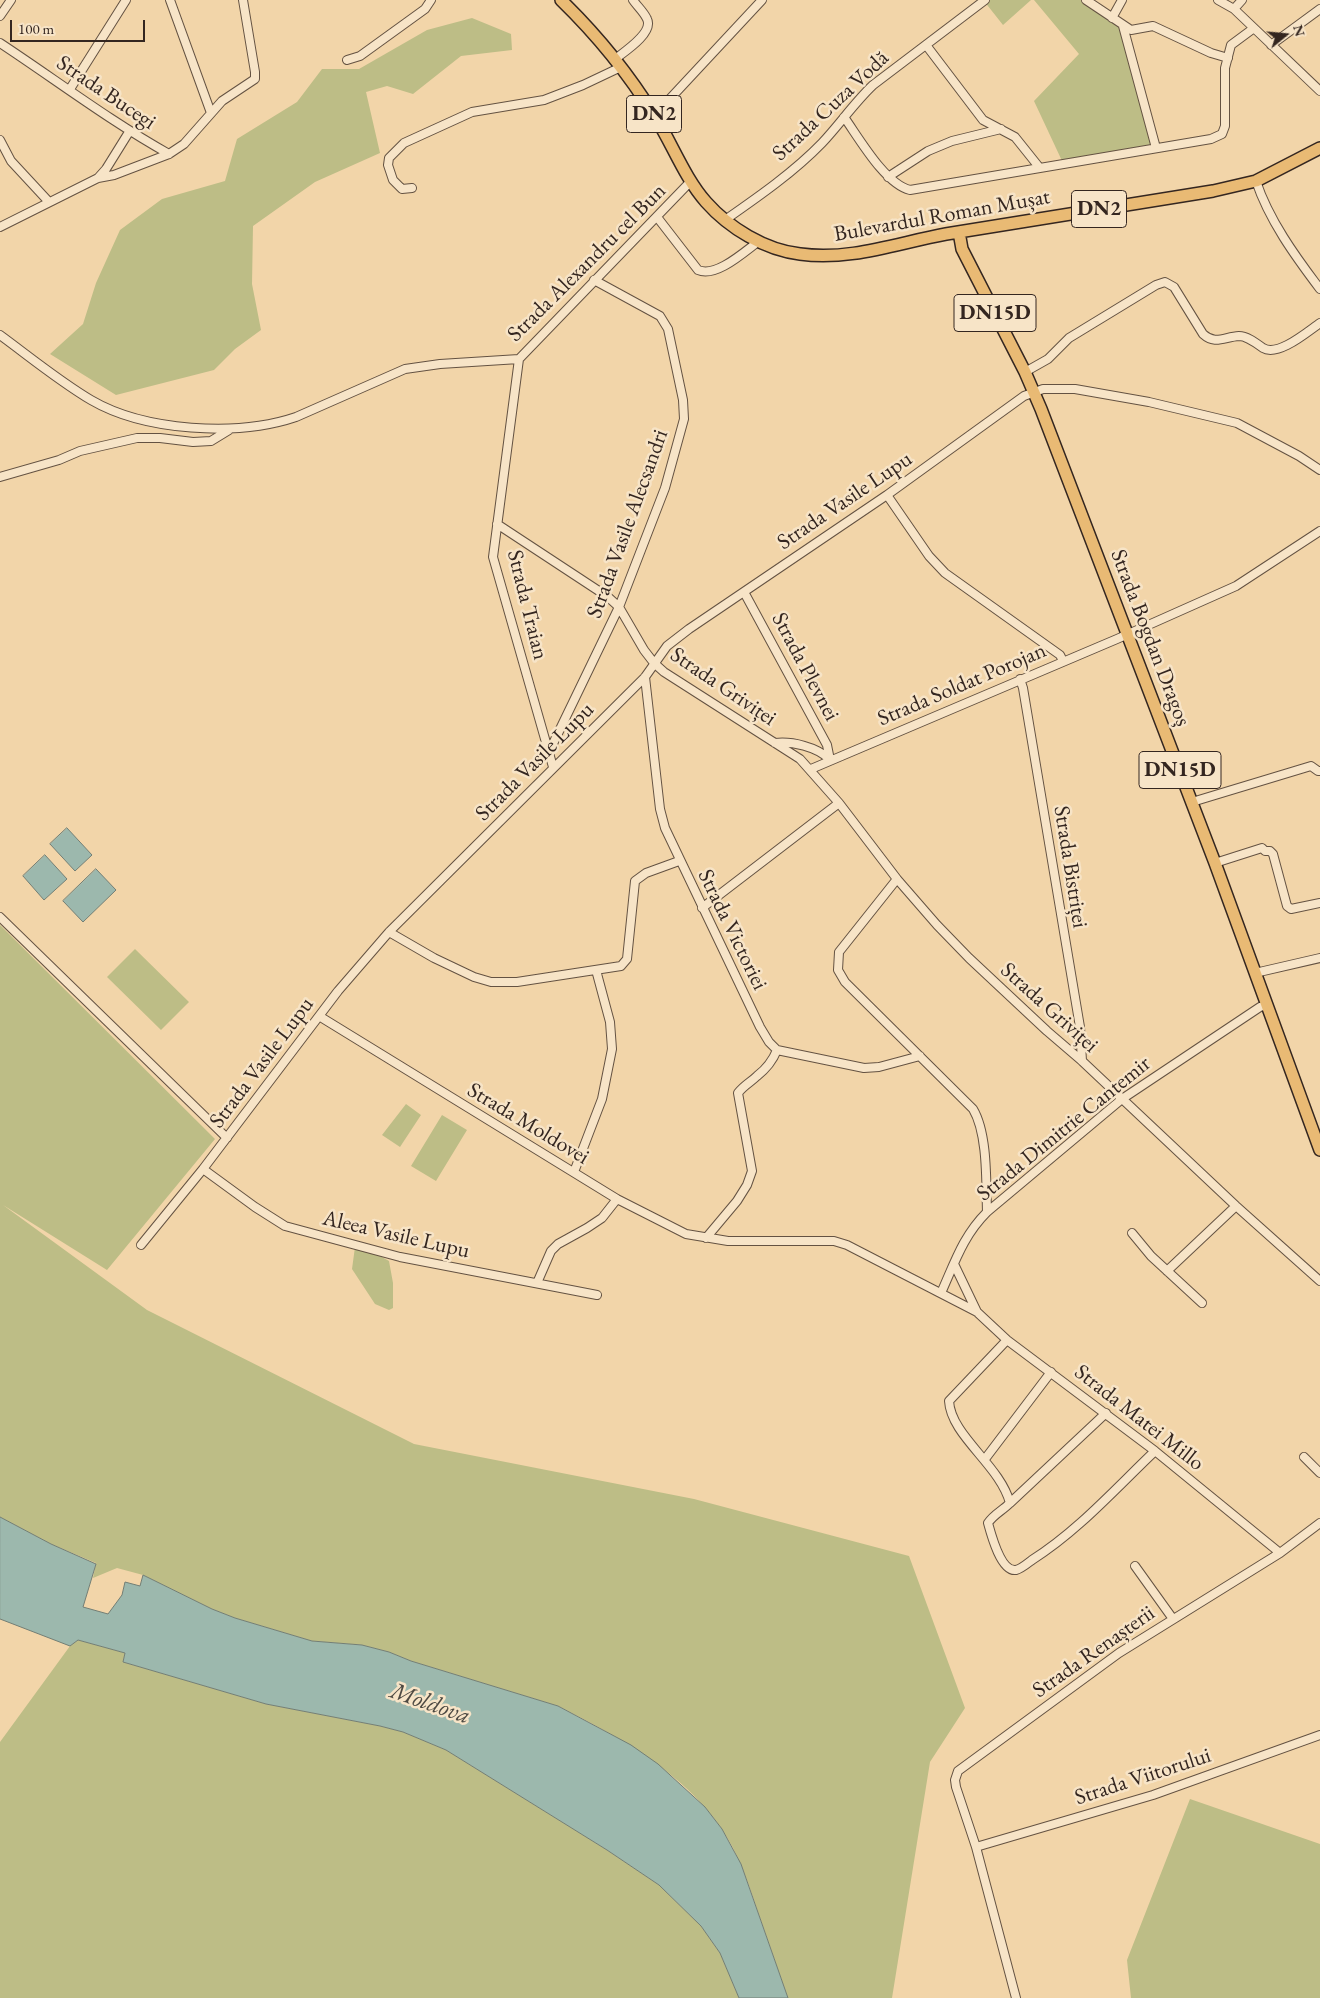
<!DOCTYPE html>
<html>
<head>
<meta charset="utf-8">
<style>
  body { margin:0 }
  #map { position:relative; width:1320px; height:1998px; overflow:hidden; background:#f2d5a9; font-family:"EB Garamond",serif }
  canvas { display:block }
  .north { position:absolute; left:1260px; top:10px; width:50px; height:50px; -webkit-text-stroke:4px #f7e4c7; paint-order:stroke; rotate:73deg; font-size:14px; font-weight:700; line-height:20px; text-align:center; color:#342620 }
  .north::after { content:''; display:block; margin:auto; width:18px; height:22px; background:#342620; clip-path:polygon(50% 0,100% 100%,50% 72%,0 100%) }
  .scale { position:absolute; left:10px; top:20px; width:135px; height:22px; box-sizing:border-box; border:2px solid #342620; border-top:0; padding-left:6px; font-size:15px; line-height:18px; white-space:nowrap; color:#342620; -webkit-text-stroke:4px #f7e4c7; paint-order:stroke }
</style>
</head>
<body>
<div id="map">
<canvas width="1320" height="1998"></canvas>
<div class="north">N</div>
<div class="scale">100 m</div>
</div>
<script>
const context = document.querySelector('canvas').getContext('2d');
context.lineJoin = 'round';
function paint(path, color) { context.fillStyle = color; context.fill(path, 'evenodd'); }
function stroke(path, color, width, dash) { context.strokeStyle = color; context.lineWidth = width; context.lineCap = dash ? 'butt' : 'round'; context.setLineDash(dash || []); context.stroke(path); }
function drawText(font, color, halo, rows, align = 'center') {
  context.font = font + ' "EB Garamond",serif'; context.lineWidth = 5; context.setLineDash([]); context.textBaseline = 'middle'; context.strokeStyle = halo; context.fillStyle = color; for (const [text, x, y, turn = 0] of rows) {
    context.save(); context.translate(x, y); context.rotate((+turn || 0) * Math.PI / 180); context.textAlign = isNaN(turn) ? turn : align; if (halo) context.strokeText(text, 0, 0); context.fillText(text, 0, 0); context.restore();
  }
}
paint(new Path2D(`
  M 985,0 L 1031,0 L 1003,25 L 984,1 Z
  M 1034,0 L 1086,0 L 1123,26 L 1156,148 L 1063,163 L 1034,101 L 1079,54 Z
  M 472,18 L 511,34 L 512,50 L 461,56 L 413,94 L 387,86 L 366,92 L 380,153 L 315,182 L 253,226 L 252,284 L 261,330 L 235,349 L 214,370 L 116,395 L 50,354 L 83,324 L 96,283 L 120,230 L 162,199 L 225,181 L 237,139 L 297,102 L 322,69 L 359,69 L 427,30 Z
  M 0,925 L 215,1139 L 107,1270 L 3,1205 L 147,1310 L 414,1444 L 694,1499 L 909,1556 L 965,1708 L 930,1762 L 892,1998 L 788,1998 C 778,1970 769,1943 759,1915 C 749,1885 739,1854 721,1828 C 683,1772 617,1736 558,1706 L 411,1661 L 389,1652 L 362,1645 L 312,1641 L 235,1618 L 212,1609 L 143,1575 L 117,1568 L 93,1578 L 96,1563 L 51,1544 L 0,1517 Z
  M 135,949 L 189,1002 L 161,1030 L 107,977 Z
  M 406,1104 L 421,1115 L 400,1147 L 382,1135 Z
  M 442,1115 L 467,1130 L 436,1181 L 411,1166 Z
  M 355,1247 L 371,1251 L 389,1261 L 393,1283 L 393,1308 L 389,1310 L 375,1304 L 352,1269 Z
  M 78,1640 L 125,1653 L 123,1662 L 266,1704 L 380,1726 L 403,1732 L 446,1750 L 607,1850 L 659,1885 L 701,1926 L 720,1953 L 739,1998 L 0,1998 L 0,1742 L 70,1646 Z
  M 1190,1799 L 1320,1844 L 1320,1998 L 1131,1998 L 1127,1960 Z`), '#bdbd86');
const water = new Path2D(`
  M 67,828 L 92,855 L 75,871 L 50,844 Z
  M 45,855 L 67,879 L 44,900 L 23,876 Z
  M 96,869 L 116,890 L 83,922 L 63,901 Z
  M 0,1517 L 51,1544 L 96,1564 L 83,1607 L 108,1614 L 122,1595 L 125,1582 L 140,1586 L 143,1575 L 212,1609 L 235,1618 L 312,1641 L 362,1645 L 389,1652 L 411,1661 L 558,1706 L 631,1745 L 658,1764 L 705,1807 L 722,1829 L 741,1864 L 788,1998 L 739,1998 L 720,1953 L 701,1926 L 659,1885 L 607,1850 L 446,1750 L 403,1732 L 380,1726 L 266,1704 L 123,1662 L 125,1653 L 78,1640 L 70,1646 L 0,1619 Z`);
paint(water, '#9cb8ad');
stroke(water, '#727e75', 1);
const street = new Path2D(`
  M 170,0 L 211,113
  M 1086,0 L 1131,30 L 1153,26 L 1211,53 L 1228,58
  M 1218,0 L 1234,9 L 1320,91
  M 1234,9 L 1242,0
  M 0,16 L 11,0
  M 1112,18 L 1122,0
  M 1123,26 L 1156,148
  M 0,43 C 56,80 110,121 169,154
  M 926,45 L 983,120 L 1015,137 L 1039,167
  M 1271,45 L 1320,9
  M 615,59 C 624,52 654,33 647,19 C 644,12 637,6 633,0
  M 347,60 L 360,56 L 425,9 L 431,0
  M 70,89 L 126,0
  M 666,103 L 762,0
  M 844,117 C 859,138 885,184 910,190 L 1211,139 L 1222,134 L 1225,126 L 1225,68 L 1231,45 L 1254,28
  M 0,140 L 11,161 L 49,202
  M 888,177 L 928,151 L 952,141 L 1001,129
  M 98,178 L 106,169 L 129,132
  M 1256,181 C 1269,220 1295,256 1320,289
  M 412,188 L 402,189 L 393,180 L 388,165 L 389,158 L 404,143 L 472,112 L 544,100 L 583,85 L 621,67
  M 657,217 L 698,270 C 716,278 744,252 759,241
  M 725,220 C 758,197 794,172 822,143 C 840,124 854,103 873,85 L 985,0
  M 0,227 L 98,178 L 114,175 L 169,154 L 184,144 L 222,101 L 255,79 L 255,72 L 243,0
  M 0,335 C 30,357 59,381 91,400 C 144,431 237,437 296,417 L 405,369 L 440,364 L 519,359 L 691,181
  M 519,359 L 493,557 L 553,767
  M 1025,372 L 1048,359 L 1069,338 L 1156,285 L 1165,282 L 1174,287 L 1203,334 C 1215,345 1224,337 1239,336 C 1247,336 1256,343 1263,348 C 1278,357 1307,332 1320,323
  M 0,477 L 59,460 L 80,451 L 137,438 L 160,438 L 193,442 L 211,441 L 229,430
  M 887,495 L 929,556 L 945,573 L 1060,655 L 1063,661
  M 497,524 L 608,597 L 619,607 L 644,650 L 654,663 L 664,672 L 800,759 L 839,803 L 897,879 L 937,925 L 969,958 L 1047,1031 L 1082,1061 L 1236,1206 L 1320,1281
  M 744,592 L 827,745 L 830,760
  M 645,677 L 660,809 L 665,828 L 760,1027 L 769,1042 L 777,1050 L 864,1068 L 879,1067 L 920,1056
  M 1020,679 L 1023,688 L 1080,1027 L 1082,1061
  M 775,743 C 792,741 817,747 829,759
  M 549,752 L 619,607 L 665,488 L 684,419 L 683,400 L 668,329 L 660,316 L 594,280
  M 811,769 L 1117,639 L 1236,586 L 1320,531
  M 1192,802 L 1311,766 L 1318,771 L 1320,771
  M 1215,863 L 1262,848 L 1265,851 L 1270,851 L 1273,854 L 1287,906 L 1291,909 L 1320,903
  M 897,879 L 839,952 L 838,970 L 845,982 L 973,1109 C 988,1134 986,1183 987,1212
  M 702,908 L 839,803
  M 0,917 L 227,1138
  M 389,932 L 434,958 L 474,977 L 491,982 L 517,982 L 621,966 L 627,959 L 635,881 L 646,873 L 679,861
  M 1255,973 L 1320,958
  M 319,1016 L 617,1199 L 686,1234 L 728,1241 L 834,1241 L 847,1245 L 977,1312 L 1007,1340 L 1155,1451 L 1280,1553
  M 203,1169 L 255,1207 L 285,1226 L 400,1257 L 597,1295
  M 574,1172 L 602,1099 L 612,1049 L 610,1022 L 596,970
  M 1132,1233 L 1151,1256 L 1202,1303
  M 706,1238 L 737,1201 L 747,1185 L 752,1171 L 738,1093 C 744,1085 751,1082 757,1076 C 766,1069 773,1060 777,1050
  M 141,1245 L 203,1169 L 338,991 L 389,932 L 645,677 L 667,646 L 689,629 L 887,495 L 1024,396 L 1043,389 L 1075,389 L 1149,402 L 1237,423 L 1299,456 L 1320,470
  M 954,1264 L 977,1312
  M 1167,1271 L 1236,1206
  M 537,1283 L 551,1251 L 558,1244 L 587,1228 L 602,1218 L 617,1199
  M 941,1293 C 955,1262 963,1236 987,1212 L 1122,1099 L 1260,1007 L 1266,1005
  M 1007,1340 L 949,1401 C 951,1436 1000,1465 1010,1503 C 1002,1511 994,1514 988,1523 C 991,1534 1001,1572 1016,1570 C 1021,1569 1028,1563 1032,1560 C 1078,1531 1116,1488 1155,1451
  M 1304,1457 L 1320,1473
  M 985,1459 L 1051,1372
  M 1010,1503 L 1106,1413
  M 1135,1566 L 1173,1619
  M 976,1847 L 1153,1795 L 1320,1735
  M 1016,1998 L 976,1847 L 956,1787 L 955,1780 L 958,1771 L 1119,1653 L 1280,1553 L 1320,1523`);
const primary = new Path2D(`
  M 561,0 C 596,34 628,73 654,115 C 672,143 684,177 706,202 C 729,228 765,250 800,254 C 850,261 897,243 946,234 C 1035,219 1124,205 1213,191 L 1256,181 L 1320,148
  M 959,232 L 962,249 L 1025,372 L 1041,409 L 1215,863 L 1320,1150`);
stroke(street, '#645242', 10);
stroke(primary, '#342620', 14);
stroke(street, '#f7e4c7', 8);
stroke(primary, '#e9ba74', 11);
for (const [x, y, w] of [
  [654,114,55],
  [1099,209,55],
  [995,313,82],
  [1180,770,82]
]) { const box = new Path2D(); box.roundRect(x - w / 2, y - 18.5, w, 37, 4); context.fillStyle = '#f7e4c7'; context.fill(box); stroke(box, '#342620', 1); }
drawText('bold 21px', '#342620', null, [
  ["DN2",654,114],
  ["DN2",1099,209],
  ["DN15D",995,313],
  ["DN15D",1180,770]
]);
drawText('22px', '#342620', '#f7e4c7', [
  ["Strada Bucegi",106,93,34],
  ["Strada Cuza Vodă",831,106,-43],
  ["Bulevardul Roman Mușat",942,216,-10],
  ["Strada Alexandru cel Bun",587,263,-45],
  ["Strada Vasile Lupu",845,501,-34],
  ["Strada Vasile Alecsandri",628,524,-70],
  ["Strada Traian",527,605,76],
  ["Strada Bogdan Dragoș",1150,638,69],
  ["Strada Plevnei",805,667,62],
  ["Strada Soldat Porojan",962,685,-23],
  ["Strada Griviței",723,687,34],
  ["Strada Vasile Lupu",535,762,-45],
  ["Strada Bistriței",1070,867,81],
  ["Strada Victoriei",732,930,64],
  ["Strada Griviței",1049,1008,42],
  ["Strada Vasile Lupu",262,1063,-53],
  ["Strada Moldovei",528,1124,31],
  ["Strada Dimitrie Cantemir",1064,1129,-39],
  ["Aleea Vasile Lupu",396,1235,13],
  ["Strada Matei Millo",1139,1418,38],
  ["Strada Renașterii",1094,1652,-35],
  ["Strada Viitorului",1143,1777,-18]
]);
drawText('italic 24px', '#4e4a43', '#f7e4c7', [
  ["Moldova",430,1704,19]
]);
</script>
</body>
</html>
